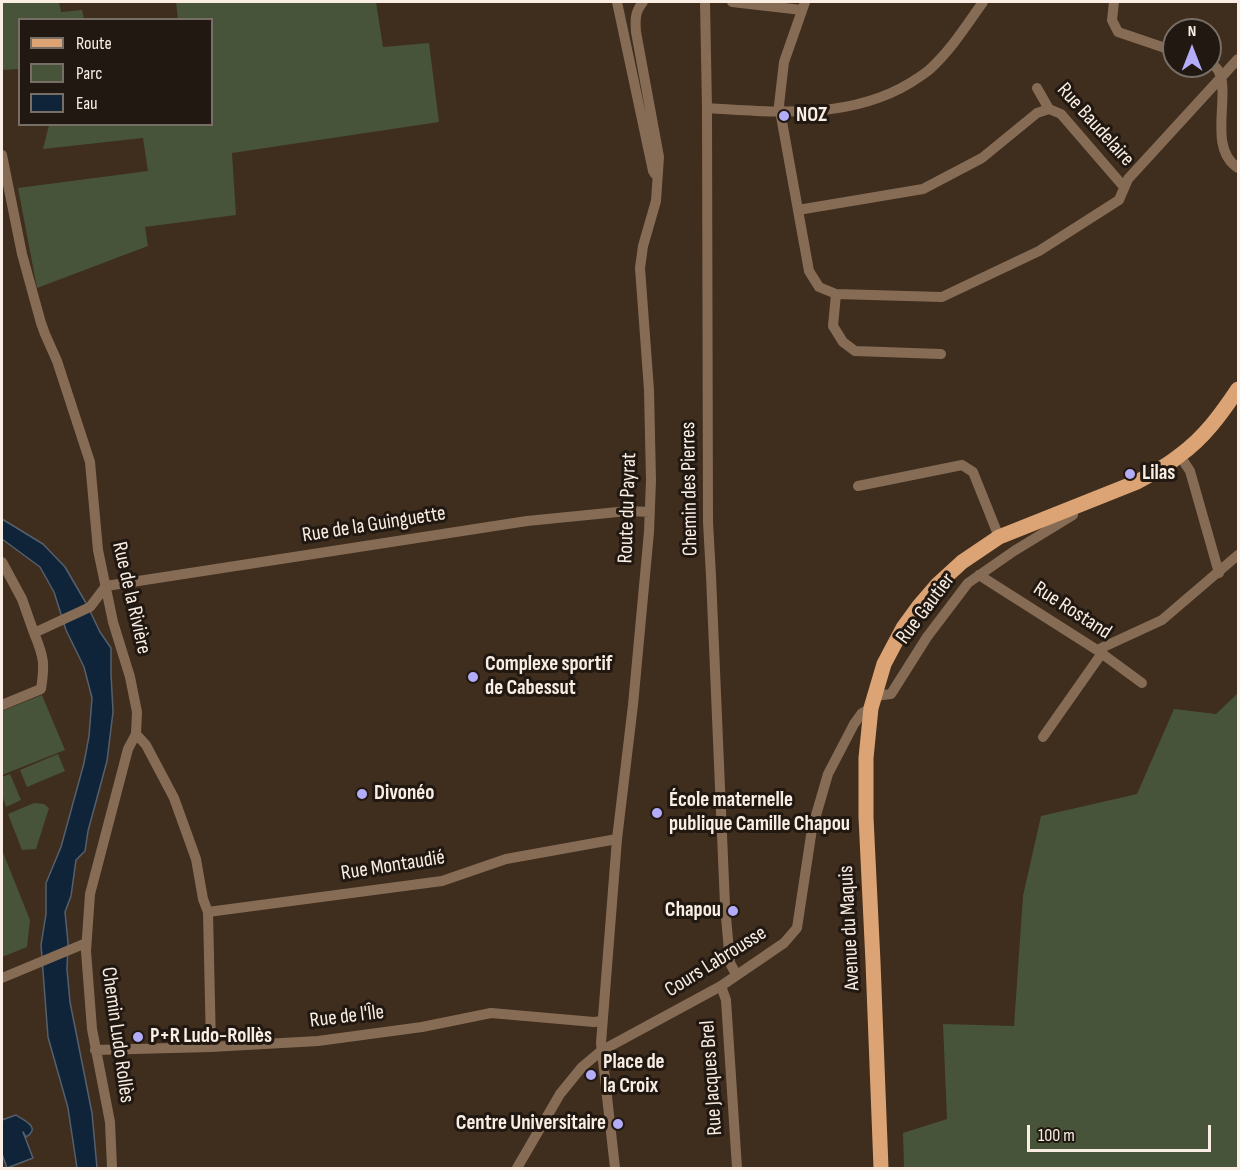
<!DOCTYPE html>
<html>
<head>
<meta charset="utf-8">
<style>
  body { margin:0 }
  #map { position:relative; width:1240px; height:1170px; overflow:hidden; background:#3f2d1e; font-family:"Sofia Sans Condensed",sans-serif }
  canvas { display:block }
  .frame { position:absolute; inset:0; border:3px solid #faeee4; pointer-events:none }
  .legend { position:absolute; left:18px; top:18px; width:195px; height:108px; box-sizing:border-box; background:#201811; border:2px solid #776e65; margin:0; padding:8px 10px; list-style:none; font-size:18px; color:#faeee4 }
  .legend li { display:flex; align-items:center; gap:12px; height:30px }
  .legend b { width:30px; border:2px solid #776e65 }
  .north { position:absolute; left:1162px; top:18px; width:60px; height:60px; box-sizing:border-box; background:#201811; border:2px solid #776e65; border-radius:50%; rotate:0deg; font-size:16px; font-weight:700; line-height:24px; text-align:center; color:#faeee4 }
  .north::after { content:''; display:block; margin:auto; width:21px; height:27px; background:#b3adf9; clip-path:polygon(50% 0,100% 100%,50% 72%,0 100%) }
  .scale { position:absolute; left:1027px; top:1125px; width:184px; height:27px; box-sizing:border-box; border:3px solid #faeee4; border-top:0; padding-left:8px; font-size:18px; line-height:21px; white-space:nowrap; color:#faeee4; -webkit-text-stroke:4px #201811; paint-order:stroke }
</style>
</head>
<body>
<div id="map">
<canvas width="1240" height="1170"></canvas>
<div class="frame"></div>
<ul class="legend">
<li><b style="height:8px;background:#dca474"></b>Route</li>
<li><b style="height:16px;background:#475439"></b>Parc</li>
<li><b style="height:16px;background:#0f2339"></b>Eau</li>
</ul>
<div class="north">N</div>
<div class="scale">100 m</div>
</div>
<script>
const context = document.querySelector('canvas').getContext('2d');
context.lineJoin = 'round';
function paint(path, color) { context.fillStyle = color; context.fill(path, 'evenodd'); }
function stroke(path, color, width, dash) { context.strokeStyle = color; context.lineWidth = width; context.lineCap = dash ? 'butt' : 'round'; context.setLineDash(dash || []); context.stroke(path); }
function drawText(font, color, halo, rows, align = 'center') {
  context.font = font + ' "Sofia Sans Condensed",sans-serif'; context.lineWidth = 6; context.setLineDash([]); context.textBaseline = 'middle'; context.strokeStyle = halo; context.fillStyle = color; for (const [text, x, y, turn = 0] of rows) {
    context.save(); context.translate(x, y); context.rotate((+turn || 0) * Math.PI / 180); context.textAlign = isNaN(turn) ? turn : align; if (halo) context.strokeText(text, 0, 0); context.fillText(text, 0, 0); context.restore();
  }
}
paint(new Path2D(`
  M 2,2 L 59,2 L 61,12 L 82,10 L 84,19 L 20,20 L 19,69 L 2,70 Z
  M 176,2 L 376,2 L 383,47 L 429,43 L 439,122 L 232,153 L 236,215 L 145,227 L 148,246 L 37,288 L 18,188 L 148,171 L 143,138 L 43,149 L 49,125 L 212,124 L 212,20 L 178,19 Z
  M 1238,693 L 1238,1168 L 904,1168 L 903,1133 L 947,1119 L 943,1024 L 1014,1026 L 1023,896 L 1041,816 L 1137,794 L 1174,709 L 1216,714 Z
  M 42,695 L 65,750 L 2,775 L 2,711 Z
  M 58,754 L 65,771 L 27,787 L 20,770 Z
  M 10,774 L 21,800 L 6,807 L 2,795 L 2,777 Z
  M 34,803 L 44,804 L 49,808 L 36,849 L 22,850 L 8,814 Z
  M 2,850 L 30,920 L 27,947 L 2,957 Z`), '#475439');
const water = new Path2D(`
  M 2,519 L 43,544 L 65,567 L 86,603 L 100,632 L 111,648 L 111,674 L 113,712 L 107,761 L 88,831 L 85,851 L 76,860 L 71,896 L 65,912 L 68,943 L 67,970 L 70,1002 L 92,1113 L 97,1168 L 77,1168 L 68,1108 L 48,1037 L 41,945 L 46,914 L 46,883 L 61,847 L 84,763 L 89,736 L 92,698 L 84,667 L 66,630 L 54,592 L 40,567 L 2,539 Z
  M 16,1115 C 23,1120 42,1127 26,1137 L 23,1132 L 33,1158 L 7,1168 L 2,1154 L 2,1120 Z`);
paint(water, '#0f2339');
stroke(water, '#56606c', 1.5);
stroke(new Path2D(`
  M 617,2 L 653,171 L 655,174
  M 705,2 L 707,108 L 708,522 L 711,576 L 725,905 L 730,963 L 736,974
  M 732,2 L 802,10
  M 805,2 L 784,62 L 779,105 L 809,271 L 819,287 L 836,294 L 942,297 L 1039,251 L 1119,200 L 1128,179 L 1238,59
  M 1114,2 L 1112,20 L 1118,32 L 1174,51
  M 1210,63 C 1240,77 1202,145 1238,168
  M 1037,88 L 1049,109 L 1061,114 L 1124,187
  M 707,108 C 775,112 849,120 910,83 C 916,79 923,75 929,70 C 951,50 966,26 983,2
  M 2,155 L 22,254 L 41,323 L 45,334 L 57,361 L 90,462 L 98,550 L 113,622 L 130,677 L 137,712 L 136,734 L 146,745 L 174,798 L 196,859 L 203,899 L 208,912 L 211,1047
  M 798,210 L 923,189 L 982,158 L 1037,113 L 1049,109
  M 836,294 L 833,326 L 843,342 L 855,351 L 941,354
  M 1180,456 L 1190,471 L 1219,573
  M 858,486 L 962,465 L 973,472 L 999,537
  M 2,562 L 22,599 L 34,633
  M 979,575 L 1097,650 L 1142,683
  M 106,586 L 527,521 L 628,511 L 650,512
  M 1097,650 L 1162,620 L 1238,555
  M 874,696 L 891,694 L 927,637 L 968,583 L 1014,551 L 1073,515 L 1070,508
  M 2,705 L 41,689 C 45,664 44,657 34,633 L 90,607 L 106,586
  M 1043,737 L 1102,653
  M 208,912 L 442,881 L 506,859 L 617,839
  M 2,978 L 86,943
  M 721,986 L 726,1000 L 737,1168
  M 95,1050 L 211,1047 L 318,1041 L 422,1027 L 491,1013 L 594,1022 L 602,1021
  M 112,1168 L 110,1122 L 92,1029 L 86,951 L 90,894 L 128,749 L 136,734
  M 517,1168 L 560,1094 L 582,1067 L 601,1051 L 721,986 L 784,943 L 797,928 L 812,829 L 828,774 L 854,724 L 862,713 L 871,708
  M 615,1168 L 601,1043 L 617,839 L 633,705 L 649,532 L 651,480 L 649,390 L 640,268 L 643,246 L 656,201 L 659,157 L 636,32 C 635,19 635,12 643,2`), '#876c55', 10);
stroke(new Path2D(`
  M 881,1168 L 873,962 L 866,817 L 866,758 L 871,708 L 884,664 L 903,628 L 919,606 L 938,584 L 962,562 L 999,537 L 1137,482 C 1151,474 1167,466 1180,455 C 1204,438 1222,413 1238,389`), '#dca474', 15);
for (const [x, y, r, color] of [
  [784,116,6,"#b3adf9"],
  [1130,474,6,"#b3adf9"],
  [473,677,6,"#b3adf9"],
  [362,794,6,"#b3adf9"],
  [657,813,6,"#b3adf9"],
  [733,911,6,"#b3adf9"],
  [138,1037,6,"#b3adf9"],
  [591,1075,6,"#b3adf9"],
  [618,1124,6,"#b3adf9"]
]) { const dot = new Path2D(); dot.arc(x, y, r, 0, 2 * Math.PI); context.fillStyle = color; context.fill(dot); stroke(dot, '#201811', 2); }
drawText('bold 21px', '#faeee4', '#201811', [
  ["NOZ",796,116],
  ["Lilas",1142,474],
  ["Complexe sportif",485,665],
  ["de Cabessut",485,689],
  ["Divonéo",374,794],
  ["École maternelle",669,801],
  ["publique Camille Chapou",669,825],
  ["Chapou",721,911,"right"],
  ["P+R Ludo-Rollès",150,1037],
  ["Place de",603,1063],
  ["la Croix",603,1087],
  ["Centre Universitaire",606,1124,"right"]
], 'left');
drawText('21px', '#faeee4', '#201811', [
  ["Rue Baudelaire",1095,125,48],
  ["Chemin des Pierres",690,489,-91],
  ["Route du Payrat",628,508,-88],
  ["Rue de la Guinguette",374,525,-9],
  ["Rue de la Rivière",131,598,77],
  ["Rue Gautier",926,609,-53],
  ["Rue Rostand",1072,611,33],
  ["Rue Montaudié",393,866,-9],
  ["Avenue du Maquis",850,928,-93],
  ["Cours Labrousse",716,962,-32],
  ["Rue de l'Île",347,1017,-7],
  ["Chemin Ludo Rollès",117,1035,82],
  ["Rue Jacques Brel",712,1078,-94]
]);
</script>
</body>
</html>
